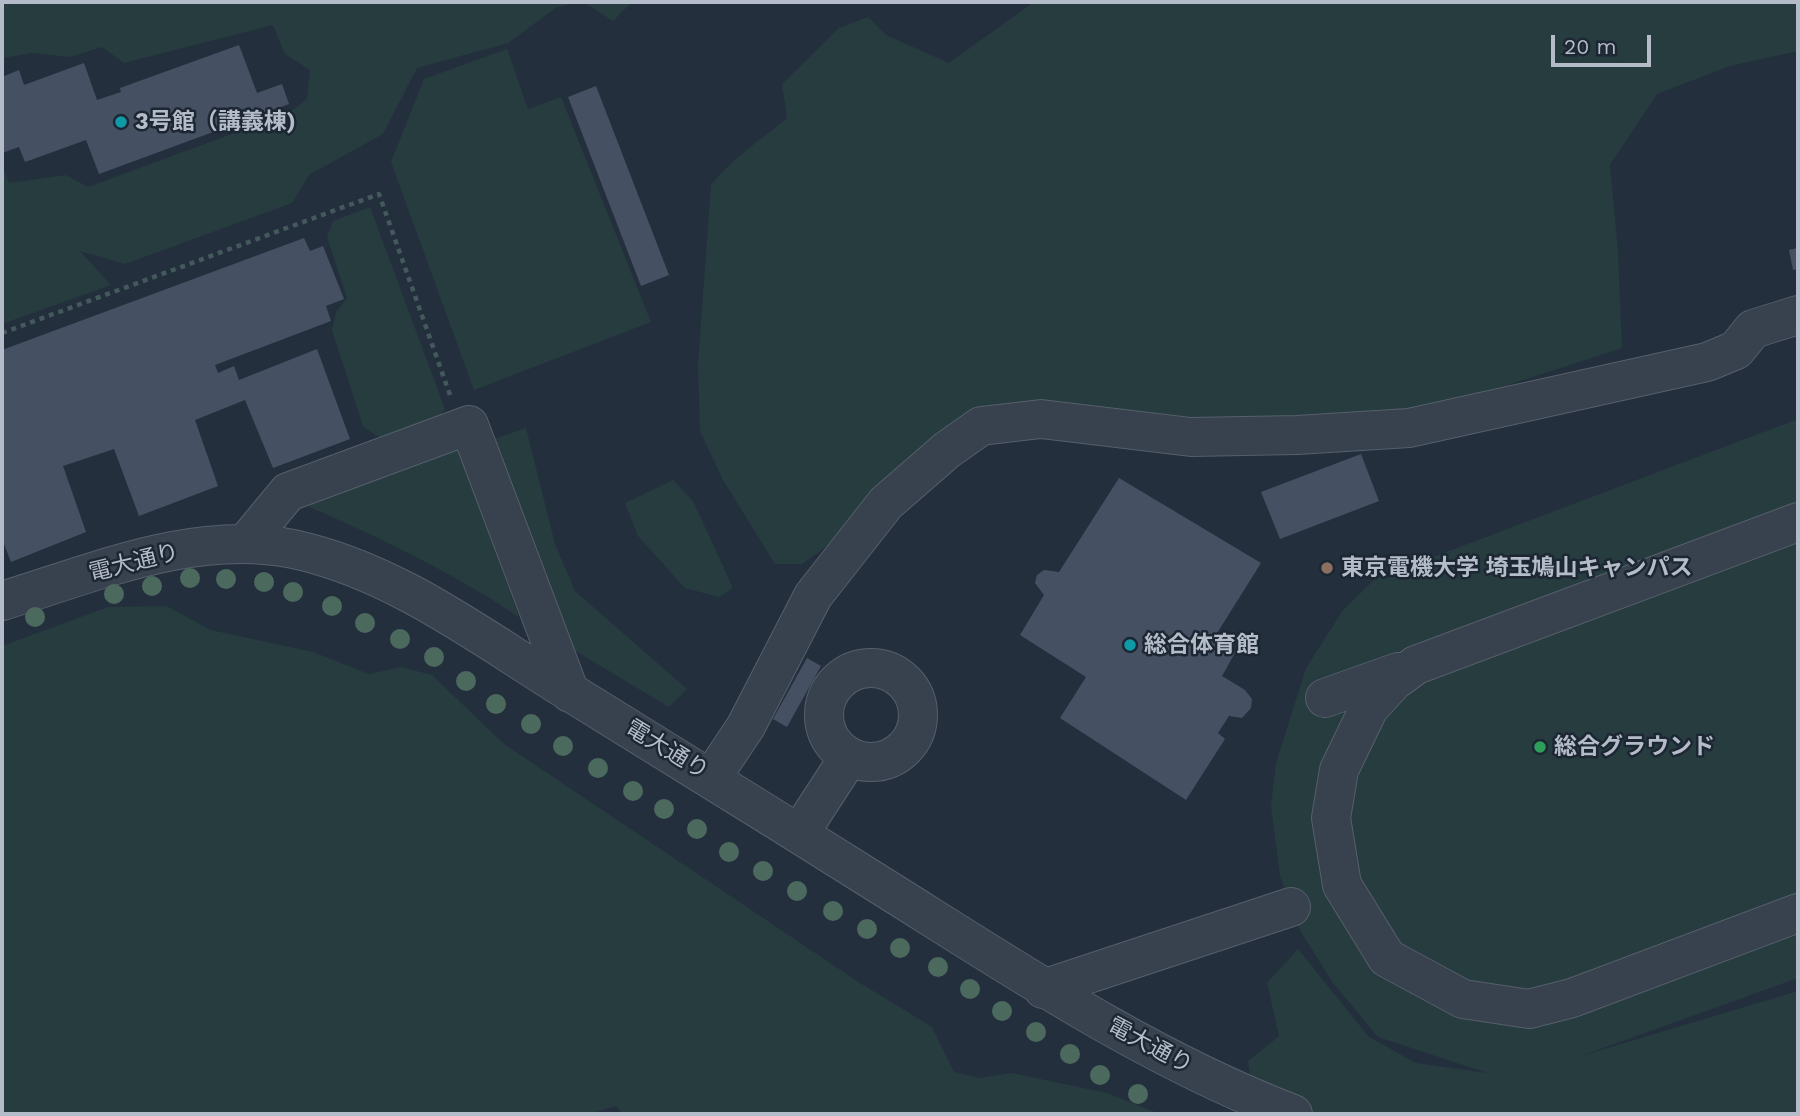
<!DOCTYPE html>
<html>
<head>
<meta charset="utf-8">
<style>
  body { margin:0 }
  #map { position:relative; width:1800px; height:1116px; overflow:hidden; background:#242f3e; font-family:"Work Sans",sans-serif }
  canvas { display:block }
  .frame { position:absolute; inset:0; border:4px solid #b4bcc9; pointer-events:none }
  .scale { position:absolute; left:1551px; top:35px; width:100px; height:32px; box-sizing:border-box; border:4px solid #b4bcc9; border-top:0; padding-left:9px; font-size:21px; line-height:24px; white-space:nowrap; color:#b4bcc9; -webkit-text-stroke:5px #1d2633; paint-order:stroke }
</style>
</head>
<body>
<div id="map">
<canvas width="1800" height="1116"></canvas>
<div class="frame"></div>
<div class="scale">20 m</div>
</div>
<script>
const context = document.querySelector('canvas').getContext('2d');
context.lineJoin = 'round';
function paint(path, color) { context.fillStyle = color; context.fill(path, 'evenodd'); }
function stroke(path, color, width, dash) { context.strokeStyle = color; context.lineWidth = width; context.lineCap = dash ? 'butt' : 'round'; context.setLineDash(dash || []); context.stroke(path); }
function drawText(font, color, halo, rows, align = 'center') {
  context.font = font + ' "Work Sans","Noto Sans JP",sans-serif'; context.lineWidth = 5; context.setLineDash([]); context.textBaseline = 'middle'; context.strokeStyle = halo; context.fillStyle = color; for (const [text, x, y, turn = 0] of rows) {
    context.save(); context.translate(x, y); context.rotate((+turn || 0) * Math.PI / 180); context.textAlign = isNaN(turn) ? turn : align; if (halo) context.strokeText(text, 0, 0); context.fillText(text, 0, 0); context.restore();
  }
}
paint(new Path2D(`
  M 2,2 L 581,2 L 557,7 L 508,43 L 417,68 L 383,134 L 309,175 L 292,203 L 125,264 L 80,251 L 111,285 L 2,324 L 2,165 L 9,183 L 66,175 L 88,187 L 289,113 L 307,99 L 310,70 L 285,54 L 273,25 L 124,63 L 102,47 L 70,57 L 32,53 L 2,58 Z
  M 583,2 L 632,2 L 613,21 Z
  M 1034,2 L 1798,2 L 1798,51 L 1730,66 L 1657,94 L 1610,165 L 1618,251 L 1622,348 L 1471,397 L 1385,417 L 1232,422 L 1138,411 L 995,408 L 962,428 L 826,547 L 802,564 L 775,564 L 723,480 L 700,431 L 698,364 L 711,185 C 732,158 761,140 787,118 L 782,84 L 839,28 L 868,17 L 886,35 L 949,63 Z
  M 507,49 L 528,109 L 561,97 L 651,322 L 474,390 L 391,162 L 424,79 Z
  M 370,207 L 445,409 L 429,429 L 398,444 L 374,434 L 363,426 L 332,330 L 336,312 L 347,298 L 327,237 L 333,221 Z
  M 1798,419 L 1798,978 L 1581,1056 L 1798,991 L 1798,1114 L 1256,1114 L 1248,1061 L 1279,1036 L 1267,983 L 1298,949 L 1369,1037 L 1416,1063 L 1487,1073 L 1378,1037 L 1333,983 L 1301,932 L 1280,876 L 1271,806 L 1276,763 L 1306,668 L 1343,610 L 1375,579 Z
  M 526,428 L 555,544 L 575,591 L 687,689 L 669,707 L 572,649 L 488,441 Z
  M 459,449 L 519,617 C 451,572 381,538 307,506 Z
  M 673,480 L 693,501 L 733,588 L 719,597 L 685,588 L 638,536 L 625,503 Z
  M 166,606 L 211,630 L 313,652 L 369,674 L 401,667 L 432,675 L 504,744 L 860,983 L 932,1027 L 954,1072 L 980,1078 L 1012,1073 L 1107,1093 L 1160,1114 L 623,1114 L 616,1106 L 589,1114 L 2,1114 L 2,646 L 108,607 Z`), '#263c3f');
paint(new Path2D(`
  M 239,45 L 257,93 L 282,84 L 289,104 L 99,174 L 86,140 L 25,162 L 19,147 L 2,153 L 2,77 L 19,70 L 24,85 L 84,63 L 97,100 L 121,92 L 120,88 Z
  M 596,86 L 669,275 L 641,286 L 568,97 Z
  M 304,238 L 310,251 L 323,246 L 344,299 L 326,306 L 331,321 L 215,365 L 218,373 L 234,366 L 239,380 L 317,349 L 350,439 L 273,468 L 245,400 L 195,420 L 218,486 L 139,516 L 114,449 L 63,466 L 86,532 L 11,562 L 2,539 L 2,350 Z
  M 1798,248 L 1798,269 L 1793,270 L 1789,250 Z
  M 1361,454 L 1379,501 L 1280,539 L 1261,492 Z
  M 1119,478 L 1261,563 L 1214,638 L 1236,651 L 1222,676 L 1245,690 L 1252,699 L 1251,708 L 1242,718 L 1229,716 L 1218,733 L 1225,739 L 1186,800 L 1060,718 L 1086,677 L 1020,635 L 1044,595 L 1035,583 L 1037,575 L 1044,570 L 1059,572 Z
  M 807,658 L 821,666 L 787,727 L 773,719 Z`), '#455162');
const minor = new Path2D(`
  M 1798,522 L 1416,665 L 1394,681 L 1369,708 L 1339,770 L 1331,818 L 1342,885 L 1387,958 L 1463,999 L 1529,1009 L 1572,998 L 1798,913
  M 245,544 L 288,492 L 469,425 L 570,693
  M 2,601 C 94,573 195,529 293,549 C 396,571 482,638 570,692 C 682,761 793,830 904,900 C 1029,979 1155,1061 1293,1114
  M824 715a47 47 0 1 1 94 0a47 47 0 1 1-94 0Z
  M 1325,698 L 1398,672
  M 712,777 L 746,726 L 813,596 L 886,503 L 947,450 L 981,426 L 1041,419 L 1191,437 L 1297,435 L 1409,428 L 1707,362 L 1736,350 L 1753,329 L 1798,315
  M 799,834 L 849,757
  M 1043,989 L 1291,907`);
stroke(minor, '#565f6c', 40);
stroke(new Path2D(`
  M 2,333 L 379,194 L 450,395`), '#44595c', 4.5, [5, 5]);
stroke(minor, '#38414e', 38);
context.fillStyle = '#4b6a5d';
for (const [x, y] of [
  [190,578],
  [226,579],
  [264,582],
  [152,586],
  [293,592],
  [114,594],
  [332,606],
  [35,617],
  [365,623],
  [400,639],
  [434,657],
  [466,681],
  [496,704],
  [531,724],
  [563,746],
  [598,768],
  [633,791],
  [664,809],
  [697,829],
  [729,852],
  [763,871],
  [797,891],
  [833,911],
  [867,929],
  [900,948],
  [938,967],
  [970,989],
  [1002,1011],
  [1036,1032],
  [1070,1054],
  [1100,1075],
  [1138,1094]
]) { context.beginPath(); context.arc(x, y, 10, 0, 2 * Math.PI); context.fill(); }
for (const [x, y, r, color] of [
  [121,122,7,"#0f9aa8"],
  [1327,568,7,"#8d6e63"],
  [1130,645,7,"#0f9aa8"],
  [1540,747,7,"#2e9e5b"]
]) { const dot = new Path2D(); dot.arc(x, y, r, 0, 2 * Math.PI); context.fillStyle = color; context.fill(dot); stroke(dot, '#1d2633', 2.5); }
drawText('bold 23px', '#b4bcc9', '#1d2633', [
  ["3号館（講義棟)",135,122],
  ["東京電機大学 埼玉鳩山キャンパス",1341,568],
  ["総合体育館",1144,645],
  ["総合グラウンド",1554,747]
], 'left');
drawText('23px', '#b4bcc9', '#1d2633', [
  ["電大通り",134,563,-14],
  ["電大通り",667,750,31],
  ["電大通り",1150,1046,28]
]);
</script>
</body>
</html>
